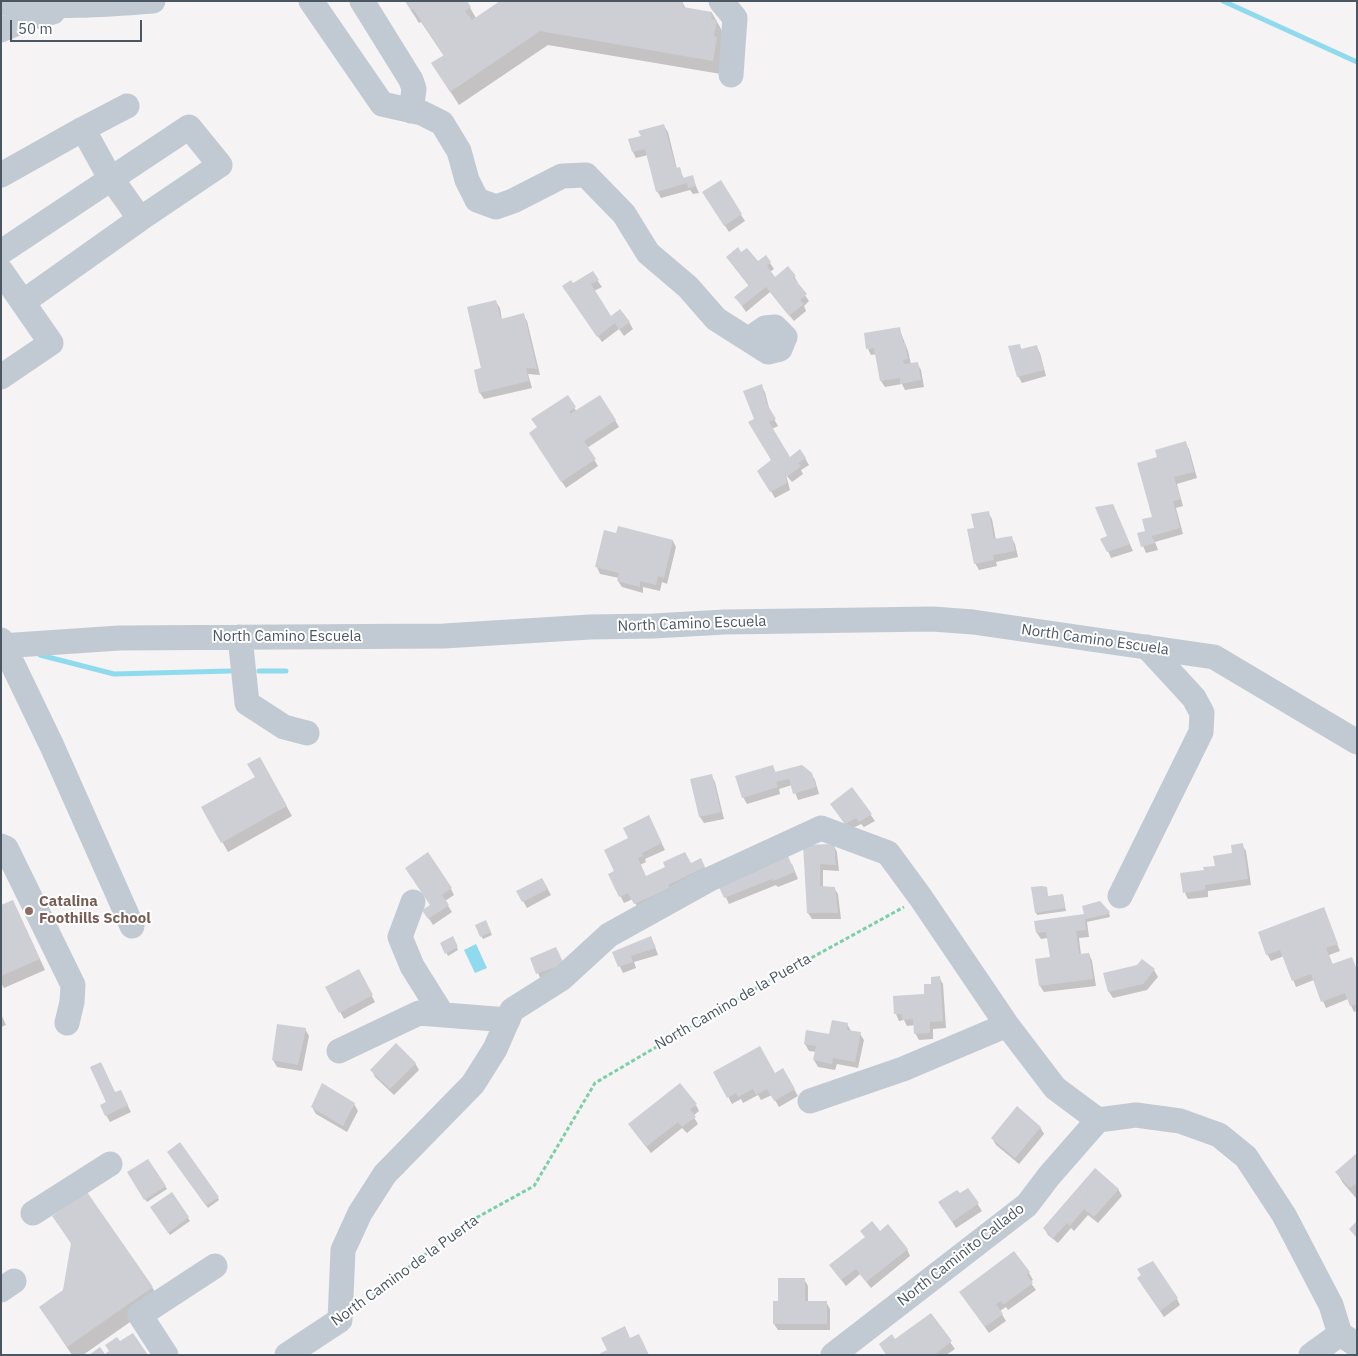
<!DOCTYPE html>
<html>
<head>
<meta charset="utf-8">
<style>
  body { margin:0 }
  #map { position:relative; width:1358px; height:1356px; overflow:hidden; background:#f5f3f3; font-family:"IBM Plex Sans",sans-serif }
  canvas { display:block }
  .frame { position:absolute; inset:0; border:2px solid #4a5661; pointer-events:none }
  .scale { position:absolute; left:10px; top:20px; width:132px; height:22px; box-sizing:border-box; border:2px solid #4a5661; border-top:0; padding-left:6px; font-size:15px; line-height:18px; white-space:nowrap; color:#4a5661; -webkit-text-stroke:4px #fff; paint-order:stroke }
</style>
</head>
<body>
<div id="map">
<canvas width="1358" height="1356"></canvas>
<div class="frame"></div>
<div class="scale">50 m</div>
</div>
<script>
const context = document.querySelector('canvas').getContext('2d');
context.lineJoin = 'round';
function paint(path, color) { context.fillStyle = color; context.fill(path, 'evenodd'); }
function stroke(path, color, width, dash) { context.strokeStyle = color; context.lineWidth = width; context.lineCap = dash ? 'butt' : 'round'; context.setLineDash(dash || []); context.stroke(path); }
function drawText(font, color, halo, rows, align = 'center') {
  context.font = font + ' "IBM Plex Sans",sans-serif'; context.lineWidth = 4; context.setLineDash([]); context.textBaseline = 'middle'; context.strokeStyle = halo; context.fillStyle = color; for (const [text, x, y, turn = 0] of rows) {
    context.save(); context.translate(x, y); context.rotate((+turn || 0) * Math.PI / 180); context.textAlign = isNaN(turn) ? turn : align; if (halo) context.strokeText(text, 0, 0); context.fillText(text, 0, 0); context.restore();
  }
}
paint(new Path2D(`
  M 476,944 L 487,968 L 475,973 L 464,950 Z`), '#90daee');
paint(new Path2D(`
  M 405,1 L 466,1 L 476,18 L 683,3 L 686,9 L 712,13 L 720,27 L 724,35 L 721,74 L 548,45 L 459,105 L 441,77 L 444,56 L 421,22 L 419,23 Z
  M 664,126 L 668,132 L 677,169 L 679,168 L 684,179 L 692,177 L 699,193 L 693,194 L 690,190 L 661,198 L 657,191 L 648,155 L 636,158 L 633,152 L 643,137 Z
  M 720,182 L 745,221 L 729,232 L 708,199 Z
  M 741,254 L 757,263 L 766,257 L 774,269 L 770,272 L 775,278 L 794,276 L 798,283 L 797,284 L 809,301 L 804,306 L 806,311 L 794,321 L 770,292 L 746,312 L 736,297 L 749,286 L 731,263 Z
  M 592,273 L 602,287 L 594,291 L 611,318 L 629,322 L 633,329 L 624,336 L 619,329 L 602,342 L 563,287 L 573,285 Z
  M 496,302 L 500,308 L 502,320 L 523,315 L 527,321 L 540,375 L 528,374 L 532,388 L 484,399 L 480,393 L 475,370 L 483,369 Z
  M 899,328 L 908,351 L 911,364 L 917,363 L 921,370 L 924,387 L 905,390 L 902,384 L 885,387 L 881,381 L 877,354 L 871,355 L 868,349 Z
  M 1019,345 L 1022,350 L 1036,346 L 1040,353 L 1046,376 L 1022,383 L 1018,376 Z
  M 761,386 L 765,392 L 770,412 L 778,426 L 772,429 L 789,458 L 805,458 L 809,465 L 801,470 L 803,474 L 792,482 L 786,475 L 790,490 L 775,498 L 759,471 L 773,461 L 755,419 Z
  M 567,397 L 577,412 L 615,420 L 619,427 L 587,448 L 598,466 L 566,488 L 534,439 L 538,428 Z
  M 1185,443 L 1189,449 L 1197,478 L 1177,484 L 1183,506 L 1176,508 L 1183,534 L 1155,542 L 1158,550 L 1146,553 L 1138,534 L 1147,532 Z
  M 1113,505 L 1133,551 L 1111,558 L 1108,551 Z
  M 988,512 L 992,519 L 996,540 L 1011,537 L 1015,544 L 1018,557 L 996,562 L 997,566 L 979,570 L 975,563 L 975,529 Z
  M 617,534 L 673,541 L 676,547 L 667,584 L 662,582 L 660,591 L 643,587 L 643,593 L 622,587 L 618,581 L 619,578 L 600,574 L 597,567 Z
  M 260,759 L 292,816 L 228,852 L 203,808 L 257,778 Z
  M 773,767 L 776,773 L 811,773 L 815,780 L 819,794 L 798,800 L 792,785 L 779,789 L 780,794 L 747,804 L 743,797 Z
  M 711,775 L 715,782 L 724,819 L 704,823 L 700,817 L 691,780 Z
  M 852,789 L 875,821 L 864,827 L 861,824 L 849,830 L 831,804 Z
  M 652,824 L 665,850 L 645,859 L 646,862 L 640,865 L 646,878 L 691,864 L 704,866 L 708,874 L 639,910 L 633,899 L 624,903 L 610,875 L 616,872 L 630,839 Z
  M 1242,845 L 1246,851 L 1251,885 L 1208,891 L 1208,897 L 1188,899 L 1185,893 L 1234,854 Z
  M 834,846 L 837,852 L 839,871 L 823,870 L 823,887 L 834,888 L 838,894 L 841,919 L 812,919 L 808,913 L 804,847 Z
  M 792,864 L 798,879 L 778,887 L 776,885 L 729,904 L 720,885 Z
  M 406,868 L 451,889 L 454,895 L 445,901 L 452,912 L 433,925 L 424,911 L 431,906 Z
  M 542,879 L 551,895 L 527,908 L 518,892 Z
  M 1046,888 L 1048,897 L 1063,895 L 1066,911 L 1037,915 L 1036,912 Z
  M 13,901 L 45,970 L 4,988 L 1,983 L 1,907 Z
  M 1323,909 L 1340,951 L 1329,955 L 1333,965 L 1357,970 L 1357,1011 L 1354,1012 L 1348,999 L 1326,1008 L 1314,980 L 1296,987 L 1284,956 L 1271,961 L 1267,954 Z
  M 1109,913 L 1110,917 L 1087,922 L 1089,937 L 1079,938 L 1081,955 L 1089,954 L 1092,961 L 1096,986 L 1044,992 L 1040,986 L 1037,960 L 1051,958 L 1048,938 L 1041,939 L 1037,933 L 1036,922 Z
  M 485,921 L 492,935 L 483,939 L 476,926 Z
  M 452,938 L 458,950 L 448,956 L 442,943 Z
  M 654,944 L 658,955 L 634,962 L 636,968 L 623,973 L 613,952 Z
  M 532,959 L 566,970 L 541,980 Z
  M 1142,960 L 1154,970 L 1158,977 L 1147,990 L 1113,998 L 1109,992 L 1105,974 L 1138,966 Z
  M 358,970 L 375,1002 L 344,1019 L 327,987 Z
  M 939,977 L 943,984 L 946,1028 L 933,1029 L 933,1039 L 919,1040 L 915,1033 L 915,1025 L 907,1026 L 904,1020 L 899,1021 L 896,1014 L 894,997 L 926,995 Z
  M 1,1014 L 6,1025 L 1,1027 Z
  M 847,1024 L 851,1031 L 860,1034 L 864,1040 L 858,1068 L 837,1064 L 835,1070 L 818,1067 L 814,1060 L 816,1052 L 809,1051 L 805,1044 L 830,1036 Z
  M 305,1029 L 309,1036 L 302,1071 L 277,1067 L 273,1060 Z
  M 415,1063 L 419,1070 L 394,1095 L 375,1077 L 372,1070 Z
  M 783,1070 L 798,1096 L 779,1107 L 772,1095 L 761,1100 L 758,1095 L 743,1103 L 741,1099 L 732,1104 L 715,1072 L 775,1074 Z
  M 115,1094 L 124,1098 L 131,1112 L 110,1122 L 106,1115 L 108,1102 Z
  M 354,1104 L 358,1111 L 347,1132 L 316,1114 L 312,1107 Z
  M 696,1105 L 699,1111 L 693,1116 L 698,1124 L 687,1133 L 682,1128 L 651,1153 L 633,1130 Z
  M 1040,1127 L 1044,1134 L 1019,1164 L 996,1145 L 992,1138 Z
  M 1357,1154 L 1357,1197 L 1356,1198 L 1343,1183 L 1337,1173 Z
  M 170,1155 L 218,1198 L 219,1200 L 208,1208 Z
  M 147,1160 L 167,1189 L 147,1202 L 128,1173 Z
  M 968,1189 L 982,1211 L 956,1228 L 944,1209 Z
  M 1118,1189 L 1122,1196 L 1098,1223 L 1088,1215 L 1074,1231 L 1071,1228 L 1058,1243 L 1048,1235 L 1044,1228 Z
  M 172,1194 L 190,1221 L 170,1235 L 152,1208 Z
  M 54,1217 L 152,1287 L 160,1301 L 83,1355 L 72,1355 L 40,1307 L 64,1291 L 72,1245 Z
  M 880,1232 L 907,1249 L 910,1256 L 871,1288 L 860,1274 L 846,1286 L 835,1272 Z
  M 1014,1253 L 1029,1273 L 1033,1280 L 1030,1282 L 1036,1290 L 1008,1310 L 1006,1307 L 1000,1311 L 1006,1321 L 989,1333 L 964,1298 Z
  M 804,1279 L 808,1286 L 808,1302 L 826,1302 L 830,1309 L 830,1330 L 778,1330 L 774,1324 L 779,1302 Z
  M 1142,1285 L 1177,1299 L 1180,1305 L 1164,1317 Z
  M 930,1314 L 955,1349 L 946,1355 L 887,1355 L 895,1341 Z`), '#0003');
stroke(new Path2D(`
  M 1223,1 L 1357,62
  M 40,655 L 114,674 L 230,671
  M 259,671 L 286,671`), '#90daee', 5);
paint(new Path2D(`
  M 405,1 L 467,1 L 471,7 L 465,11 L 472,20 L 500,1 L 679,1 L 683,2 L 683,7 L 712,12 L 711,19 L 717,20 L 714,36 L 717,37 L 713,61 L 540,31 L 450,92 L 431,63 L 444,55 L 413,9 L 411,10 Z
  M 664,124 L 676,168 L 680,167 L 683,178 L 693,175 L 696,186 L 688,188 L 687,183 L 656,192 L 645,149 L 632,152 L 628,139 L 641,136 L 638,131 Z
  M 721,180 L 742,214 L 724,226 L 702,192 Z
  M 738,247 L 741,252 L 747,248 L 758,261 L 766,255 L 771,262 L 767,266 L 775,277 L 788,266 L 796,276 L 793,277 L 807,294 L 800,300 L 804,304 L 789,316 L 766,287 L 742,306 L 734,297 L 749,285 L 726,257 Z
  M 593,271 L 599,280 L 591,284 L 611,316 L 620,309 L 630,322 L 619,330 L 615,323 L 597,337 L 562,286 L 571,280 L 573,283 Z
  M 496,300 L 501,319 L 524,313 L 537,369 L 526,368 L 529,381 L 479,393 L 474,370 L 481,368 L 467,307 Z
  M 900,327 L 903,343 L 905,343 L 908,359 L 903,360 L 904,364 L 918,362 L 921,380 L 900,384 L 900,378 L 880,381 L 874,348 L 866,349 L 864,333 Z
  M 1020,344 L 1021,349 L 1037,345 L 1044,370 L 1017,377 L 1008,346 Z
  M 762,384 L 767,404 L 776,419 L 769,422 L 790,457 L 800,449 L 806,458 L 798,463 L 801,466 L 787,477 L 785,473 L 787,483 L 770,492 L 757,471 L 771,460 L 748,422 L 754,419 L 743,391 Z
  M 568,395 L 576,407 L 569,412 L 570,414 L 600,395 L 616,420 L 584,441 L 596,459 L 561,482 L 529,433 L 537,427 L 531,419 Z
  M 1186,441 L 1194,472 L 1174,477 L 1181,499 L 1173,501 L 1180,528 L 1152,536 L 1155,543 L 1141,547 L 1137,533 L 1145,531 L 1142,519 L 1152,517 L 1137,463 L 1157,457 L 1155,450 Z
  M 1113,504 L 1130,544 L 1107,552 L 1100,539 L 1107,536 L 1095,507 Z
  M 989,511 L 994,539 L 1012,536 L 1015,551 L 993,555 L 994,560 L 974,564 L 967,529 L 974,528 L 971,514 Z
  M 618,526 L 673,540 L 664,578 L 658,576 L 656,585 L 640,581 L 640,587 L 617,581 L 619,573 L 595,567 L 604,530 L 616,533 Z
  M 260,757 L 287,806 L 221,843 L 201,807 L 255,777 L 247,764 Z
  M 773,765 L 775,772 L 802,765 L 812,773 L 816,787 L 793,794 L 789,779 L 776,782 L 778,787 L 742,798 L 735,776 Z
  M 712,774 L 721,812 L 699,817 L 690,779 Z
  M 852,787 L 872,814 L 859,822 L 856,818 L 845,824 L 830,804 Z
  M 649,815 L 662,843 L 642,853 L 643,856 L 638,858 L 646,876 L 665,867 L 663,862 L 685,852 L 691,863 L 701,858 L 705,867 L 668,885 L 670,888 L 634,904 L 628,893 L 619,897 L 608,874 L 614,871 L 604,850 L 628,838 L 623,828 Z
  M 1243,843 L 1248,879 L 1205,885 L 1205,890 L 1183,893 L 1180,873 L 1204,870 L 1203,867 L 1215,866 L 1213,856 L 1232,853 L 1231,845 Z
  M 834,844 L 836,865 L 820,864 L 820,886 L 835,887 L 838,913 L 807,913 L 803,845 Z
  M 428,852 L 452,888 L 442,895 L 449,905 L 428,919 L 422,910 L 430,905 L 405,868 Z
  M 788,856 L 795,872 L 773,881 L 772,879 L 724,898 L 718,885 Z
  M 542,878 L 548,889 L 522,902 L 516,891 Z
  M 1042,886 L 1047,887 L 1048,896 L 1063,894 L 1065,908 L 1035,913 L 1031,887 Z
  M 13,900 L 40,959 L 1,976 L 1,905 Z
  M 1100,901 L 1110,912 L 1109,914 L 1085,919 L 1086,930 L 1076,931 L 1079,954 L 1089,953 L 1093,979 L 1039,986 L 1035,959 L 1050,957 L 1046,932 L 1036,933 L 1034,921 L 1084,914 L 1082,906 Z
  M 1324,907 L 1338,944 L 1326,948 L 1332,964 L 1352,957 L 1357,970 L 1357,1004 L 1350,1006 L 1345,993 L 1321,1002 L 1311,974 L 1292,981 L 1280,950 L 1266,955 L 1258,932 Z
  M 486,920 L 491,932 L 480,937 L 475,925 Z
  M 453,936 L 458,947 L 445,954 L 440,943 Z
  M 651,936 L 656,948 L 631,956 L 633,962 L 618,967 L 612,952 Z
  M 556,947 L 564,964 L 536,974 L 530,958 Z
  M 1142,959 L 1155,969 L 1143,984 L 1108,992 L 1103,973 L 1137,965 Z
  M 359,969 L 373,995 L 339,1013 L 325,987 Z
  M 940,976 L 943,1021 L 930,1022 L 930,1033 L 914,1034 L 913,1019 L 902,1020 L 902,1014 L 894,1014 L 893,996 L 924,994 L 924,984 L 931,984 L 931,977 Z
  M 832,1020 L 848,1023 L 847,1030 L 861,1032 L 855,1062 L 833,1058 L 832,1064 L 813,1060 L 816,1046 L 804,1044 L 806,1030 L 829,1034 Z
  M 277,1024 L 306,1028 L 298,1065 L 272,1060 Z
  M 396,1043 L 416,1063 L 390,1089 L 370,1070 Z
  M 760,1046 L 775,1073 L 783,1068 L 795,1089 L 774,1101 L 767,1089 L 756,1095 L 753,1089 L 738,1097 L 736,1093 L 727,1098 L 713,1072 Z
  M 101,1062 L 115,1092 L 121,1090 L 128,1105 L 105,1116 L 100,1105 L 106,1102 L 90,1067 Z
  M 322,1083 L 355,1103 L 343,1126 L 311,1107 Z
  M 680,1083 L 697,1104 L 690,1109 L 696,1117 L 682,1127 L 678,1122 L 646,1147 L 628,1124 Z
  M 1017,1106 L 1041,1127 L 1015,1158 L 991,1138 Z
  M 180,1142 L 219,1197 L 206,1206 L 167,1152 Z
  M 1357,1153 L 1357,1186 L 1355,1184 L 1350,1188 L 1335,1172 Z
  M 148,1159 L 166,1186 L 144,1200 L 127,1172 Z
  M 1095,1168 L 1119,1189 L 1094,1217 L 1084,1209 L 1070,1226 L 1067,1223 L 1053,1238 L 1043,1228 Z
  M 968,1188 L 979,1203 L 952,1222 L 938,1202 L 957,1190 L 960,1193 Z
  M 87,1192 L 153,1287 L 67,1347 L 39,1307 L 63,1290 L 71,1243 L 52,1216 Z
  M 172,1192 L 189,1217 L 168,1233 L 150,1207 Z
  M 872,1221 L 880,1231 L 888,1224 L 908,1249 L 866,1282 L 856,1269 L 841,1280 L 829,1265 L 865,1237 L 860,1231 Z
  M 1357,1221 L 1357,1238 L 1349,1229 Z
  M 1014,1251 L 1030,1272 L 1027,1275 L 1033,1283 L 1003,1305 L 1001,1301 L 996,1304 L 1003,1314 L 985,1327 L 959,1292 Z
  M 1153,1261 L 1178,1298 L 1160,1311 L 1137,1278 L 1141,1275 L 1137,1269 Z
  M 778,1278 L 805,1278 L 805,1301 L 827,1301 L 827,1324 L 773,1324 L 773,1301 L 778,1301 Z
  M 931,1313 L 952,1341 L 934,1355 L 886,1355 L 879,1344 L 892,1334 L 895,1339 Z
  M 625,1326 L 630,1338 L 639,1334 L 649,1355 L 597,1355 L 607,1350 L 601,1338 Z
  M 133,1333 L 148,1355 L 89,1355 L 100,1347 L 105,1354 L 109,1351 L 105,1345 L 117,1337 L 120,1341 Z`), '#cdcfd5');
stroke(new Path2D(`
  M 362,1303 L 465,1224 L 534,1186 L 595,1083 L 760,986 L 904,907`), '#7ad0a6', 3, [4, 2.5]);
stroke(new Path2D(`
  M 311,1 L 382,104 L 422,113 L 442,123 L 459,151 L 467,180 L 477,200 L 496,207 L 513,201 L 562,176 L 586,175 L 624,214 L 648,253 L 688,287 L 716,319 L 768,352 L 780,349 L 785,337 L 775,327 L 765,328 L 749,339
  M 362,1 L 411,80 L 414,89 L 411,111
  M 721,1 L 735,18 L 731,75
  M 1,3 C 52,8 102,5 153,1
  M 1,30 L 30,18 L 53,12
  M 1,175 L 83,129 L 127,106
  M 1,252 L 189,127 L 220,165 L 140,219 L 111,178 L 109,176 L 83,129
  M 1,271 L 51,343 L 1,377
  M 23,302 L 140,219
  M 240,637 L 247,703 L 284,727 L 307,733
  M 1,640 L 52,746 L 132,926
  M 1,646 L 119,638 L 444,636 L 590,627 L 653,626 L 725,622 L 933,619 L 973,622 L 1214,657 L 1357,742
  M 1,846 L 6,848 L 73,985 L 72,1002 L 67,1023
  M 1120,896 L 1201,732 L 1202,713 L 1194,698 L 1147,647
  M 413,902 L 400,937 L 412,966 L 442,1014
  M 339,1051 L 419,1013 L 508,1020
  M 810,1101 L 903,1069 L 1007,1025
  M 33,1213 L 110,1164
  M 1,1290 L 14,1281
  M 166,1355 L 140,1315 L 215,1266
  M 287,1355 L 340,1320 L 343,1250 L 360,1213 L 385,1174 L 473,1084 L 495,1049 L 512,1010 L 561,979 L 609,935 L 708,880 L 821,828 L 888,853 L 921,898 L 1007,1025 L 1055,1088 L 1098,1120 L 1136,1115 L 1180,1121 L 1219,1135 L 1246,1157 L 1284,1215 L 1331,1305 L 1340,1334 L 1357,1345
  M 833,1355 L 1027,1205 L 1049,1176 L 1098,1120
  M 1311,1355 L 1340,1334`), '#c1cad2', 25);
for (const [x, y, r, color] of [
  [29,911,5,"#8d6e63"]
]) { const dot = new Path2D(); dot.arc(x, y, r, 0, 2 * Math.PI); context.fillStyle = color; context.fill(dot); stroke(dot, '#fff', 2); }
drawText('15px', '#4a5661', '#fff', [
  ["North Camino Escuela",692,624,-2],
  ["North Camino Escuela",287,637],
  ["North Camino Escuela",1095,640,8],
  ["North Camino de la Puerta",733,1002,-30],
  ["North Caminito Callado",961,1255,-38],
  ["North Camino de la Puerta",405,1271,-36]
]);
drawText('bold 15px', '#785e54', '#fff', [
  ["Catalina",39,902],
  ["Foothills School",39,919]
], 'left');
</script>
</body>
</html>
